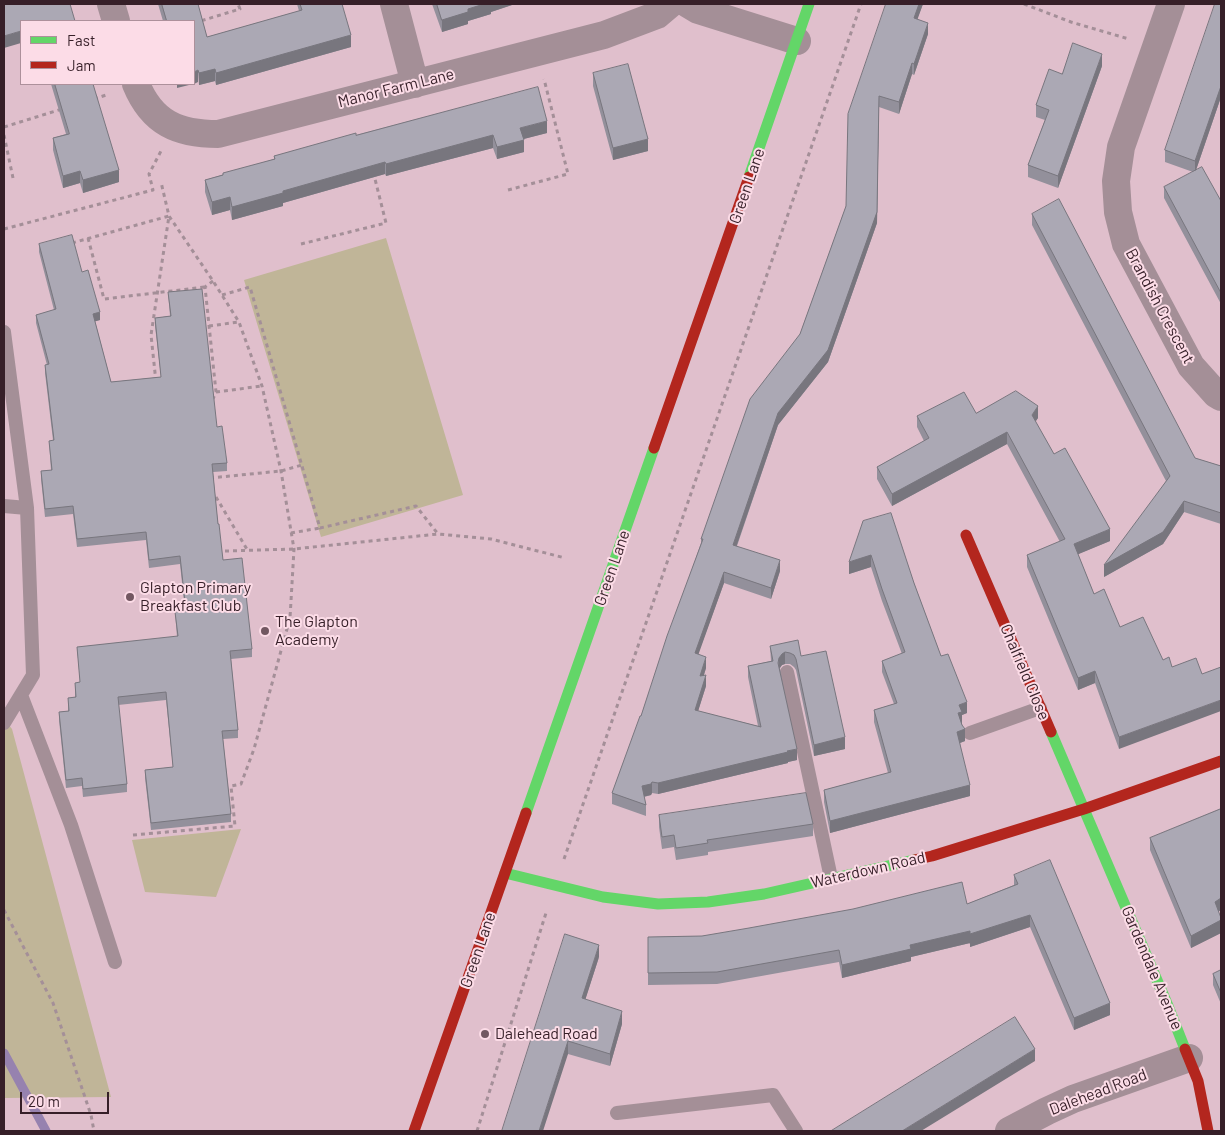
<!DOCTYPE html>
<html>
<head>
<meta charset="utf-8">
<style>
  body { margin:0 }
  #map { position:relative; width:1225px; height:1135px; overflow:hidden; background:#e0bfcc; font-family:Barlow,sans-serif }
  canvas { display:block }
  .frame { position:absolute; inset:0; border:5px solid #361f28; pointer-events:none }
  .legend { position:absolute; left:20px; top:20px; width:175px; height:65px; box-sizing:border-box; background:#fcdce7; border:1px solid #ad909b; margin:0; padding:6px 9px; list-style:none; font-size:15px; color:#361f28 }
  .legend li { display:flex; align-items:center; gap:10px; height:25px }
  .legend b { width:25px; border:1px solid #ad909b }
  .scale { position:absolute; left:20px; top:1092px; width:89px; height:22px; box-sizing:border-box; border:2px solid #361f28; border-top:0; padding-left:6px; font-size:15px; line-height:18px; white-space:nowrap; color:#361f28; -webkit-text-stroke:4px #fcdce7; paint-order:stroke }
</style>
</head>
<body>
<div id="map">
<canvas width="1225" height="1135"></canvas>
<div class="frame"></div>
<ul class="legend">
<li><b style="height:6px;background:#63d668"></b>Fast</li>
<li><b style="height:6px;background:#b3261e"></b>Jam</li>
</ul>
<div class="scale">20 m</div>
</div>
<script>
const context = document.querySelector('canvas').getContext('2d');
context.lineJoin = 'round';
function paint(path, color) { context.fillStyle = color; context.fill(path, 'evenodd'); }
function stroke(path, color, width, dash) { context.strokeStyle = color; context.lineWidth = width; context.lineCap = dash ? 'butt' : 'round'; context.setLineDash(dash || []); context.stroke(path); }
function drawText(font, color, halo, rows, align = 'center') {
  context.font = font + ' Barlow,sans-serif'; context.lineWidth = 4; context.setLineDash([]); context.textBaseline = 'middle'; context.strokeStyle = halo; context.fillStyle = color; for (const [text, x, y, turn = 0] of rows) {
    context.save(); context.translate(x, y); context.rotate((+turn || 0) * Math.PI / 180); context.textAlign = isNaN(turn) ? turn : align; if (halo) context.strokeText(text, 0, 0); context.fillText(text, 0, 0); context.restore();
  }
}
paint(new Path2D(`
  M 386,238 L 463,495 L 321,537 L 244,280 Z
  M 4,719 L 12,729 L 111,1097 L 4,1098 Z
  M 241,829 L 216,897 L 145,892 L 132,840 Z`), '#c0b598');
stroke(new Path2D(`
  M 4,1053 L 46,1131`), '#9682af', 9);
stroke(new Path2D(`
  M 1024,4 L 1071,22 L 1129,39
  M 194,23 L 240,9 L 238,4
  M 94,99 L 109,94
  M 4,127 L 62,109
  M 4,135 L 13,178
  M 508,190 L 568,174 L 544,79
  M 4,229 L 153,190 L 149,174 L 161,151
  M 88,238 L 104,299 L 205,287
  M 72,243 L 169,216 L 151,335 L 156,382
  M 301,244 L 386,223 L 374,175
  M 213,281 L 205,287 L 216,392 L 213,399
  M 222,295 L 250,287 L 320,528 L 416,506 L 438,534
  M 209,326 L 239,322
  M 216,392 L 262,386
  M 210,478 L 281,471 L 302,465
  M 216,497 L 248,551
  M 291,533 L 320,528
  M 225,551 L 294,549 L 438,534 L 491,539 L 565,558
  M 133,835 L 235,826 L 231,786 L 241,784 L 254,749 L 290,618 L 294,549 L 281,471 L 262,386 L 239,322 L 213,281 L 169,216 L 161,182
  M 564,859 L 861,4
  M 4,910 L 53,1003 L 91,1115 L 94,1131
  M 477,1131 L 546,913`), '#a48f98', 3, [4, 4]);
stroke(new Path2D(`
  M 4,332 L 27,508 L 33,675 L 4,723
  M 4,506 L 27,508
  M 787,672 L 831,878
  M 21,695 L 71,825 L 115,962
  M 970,733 L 1040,708
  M 617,1113 L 773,1095 L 796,1131`), '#a48f97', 14);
stroke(new Path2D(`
  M 111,4 L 116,21
  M 394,4 L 415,84
  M 688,4 L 698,10 L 797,41
  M 1171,4 L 1121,147 L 1116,181 L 1118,212 L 1126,244 L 1191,366 L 1216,394 L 1221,397
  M 136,84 C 152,123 178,134 218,134 L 604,35 L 657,15 L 670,4
  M 1009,1131 L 1047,1111 L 1073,1099 L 1189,1058`), '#a48f97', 28);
stroke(new Path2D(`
  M 749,177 L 809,4
  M 1051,732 L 1168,1006 L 1185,1049
  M 526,813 L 654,448
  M 505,873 L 603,897 L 658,904 L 708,902 L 764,894 L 914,860`), '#63d668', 11);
stroke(new Path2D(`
  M 654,448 L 749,177
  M 966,535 L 1051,732
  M 914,860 L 932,856 L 1084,809 L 1221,761
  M 1185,1049 L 1198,1081 L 1208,1131
  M 414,1131 L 526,813`), '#b3261e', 11);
paint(new Path2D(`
  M 158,4 L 198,4 L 207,37 L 299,11 L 297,4 L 342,4 L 351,47 L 216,85 L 215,81 L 199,85 L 194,21 L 163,21 Z
  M 432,4 L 515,4 L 491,12 L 491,14 L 468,21 L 468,24 L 442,32 Z
  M 886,4 L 923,4 L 917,19 L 928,34 L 914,75 L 912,74 L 899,114 L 879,107 L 877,223 L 828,362 L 778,425 L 737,546 L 780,571 L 771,599 L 724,583 L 698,654 L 706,668 L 704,675 L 706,686 L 698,711 L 758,726 L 748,677 L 748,666 L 771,661 L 770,646 L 801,656 L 845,749 L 814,756 L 796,670 L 794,667 L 790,664 L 785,664 L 782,665 L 780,668 L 797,760 L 788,762 L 788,763 L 658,794 L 652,793 L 651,795 L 644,797 L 646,805 L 646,816 L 612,804 L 612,793 L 641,716 L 701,543 L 701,539 L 800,334 L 846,206 Z
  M 1221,4 L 1221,97 L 1196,170 L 1221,201 L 1221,304 L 1164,198 L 1164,187 L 1193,172 L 1165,162 L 1165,150 Z
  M 1102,66 L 1058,188 L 1028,177 L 1028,165 L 1045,120 L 1036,117 L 1036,105 L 1062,74 Z
  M 593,73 L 648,151 L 613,160 L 593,86 Z
  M 51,84 L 93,84 L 119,182 L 83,193 L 80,183 L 63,188 L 53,150 L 53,138 L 66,134 Z
  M 547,133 L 523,139 L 524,152 L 497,159 L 493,148 L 386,176 L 385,174 L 283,203 L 283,206 L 232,220 L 230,210 L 212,215 L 205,192 L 205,180 L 274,159 L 274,156 L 356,135 Z
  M 1032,214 L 1195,458 L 1221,466 L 1221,524 L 1184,512 L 1163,544 L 1104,577 L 1166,481 L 1032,225 Z
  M 39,244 L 82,272 L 100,320 L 95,321 L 111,382 L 161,377 L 155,326 L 155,318 L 170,316 L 168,292 L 217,427 L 227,463 L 227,471 L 213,472 L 218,524 L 223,560 L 252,649 L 252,657 L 231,659 L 238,730 L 238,738 L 223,739 L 231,814 L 231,822 L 151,830 L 145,778 L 145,770 L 173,767 L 166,700 L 118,705 L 127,784 L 127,792 L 83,797 L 82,786 L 66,788 L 59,720 L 59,712 L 68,711 L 68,698 L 75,697 L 75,683 L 80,682 L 77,647 L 177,637 L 175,612 L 185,611 L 180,564 L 149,568 L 146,540 L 77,547 L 73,514 L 45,517 L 41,479 L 41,471 L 51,470 L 49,441 L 53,440 L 45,373 L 45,365 L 47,365 L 36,323 L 36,315 L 54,310 L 39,252 Z
  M 976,413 L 1038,418 L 1035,421 L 1054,454 L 1110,541 L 1078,554 L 1094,594 L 1120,627 L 1119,749 L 1095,683 L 1078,690 L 1027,567 L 1027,555 L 1060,542 L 1007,444 L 892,506 L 877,479 L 877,467 L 924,441 L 917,427 L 917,416 Z
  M 863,521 L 914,583 L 941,656 L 967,713 L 962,715 L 962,724 L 965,741 L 960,743 L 970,796 L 830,833 L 824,802 L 824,790 L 888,773 L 874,722 L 874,710 L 894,704 L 882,672 L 882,661 L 902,654 L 882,601 L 871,567 L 849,574 Z
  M 1221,799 L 1221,910 L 1218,911 L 1221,918 L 1221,933 L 1191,948 L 1150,850 L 1150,838 L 1220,809 L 1220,800 Z
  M 659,815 L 813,824 L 813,836 L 708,852 L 708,855 L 676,860 L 674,847 L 662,849 L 659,827 Z
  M 1014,875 L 1110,1015 L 1074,1030 L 1030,927 L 970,947 L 970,943 L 911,957 L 911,961 L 842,978 L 839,962 L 717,984 L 648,985 L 648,937 L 702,936 L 967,904 L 1014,885 Z
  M 599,957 L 585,1000 L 622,1024 L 610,1066 L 568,1054 L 502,1131 Z
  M 1221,970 L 1221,1004 L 1213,985 L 1213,974 Z`), '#93909b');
paint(new Path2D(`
  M 484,4 L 515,4 L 491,12 L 491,14 L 468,21 L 468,24 L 442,32 L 442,20 L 468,9 Z
  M 919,4 L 923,4 L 914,29 L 914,18 Z
  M 928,23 L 928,34 L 914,75 L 914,64 Z
  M 21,31 L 21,43 L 4,48 L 4,36 Z
  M 351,35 L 351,47 L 216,85 L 216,73 Z
  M 1102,54 L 1102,66 L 1058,188 L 1058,176 Z
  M 912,63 L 912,74 L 899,114 L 899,102 Z
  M 215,69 L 215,81 L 199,85 L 199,73 Z
  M 198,70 L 198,82 L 194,84 L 194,72 Z
  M 177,84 L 193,84 L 177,88 Z
  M 1221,86 L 1221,97 L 1195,173 L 1195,161 Z
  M 879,96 L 877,223 L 828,362 L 778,425 L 733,556 L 733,545 L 778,413 L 828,350 Z
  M 547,121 L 547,133 L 520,140 L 520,128 Z
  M 493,135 L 493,148 L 386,176 L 386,164 Z
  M 648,139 L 648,151 L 613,160 L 613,148 Z
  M 524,140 L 524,152 L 497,159 L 497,147 Z
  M 385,162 L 385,174 L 283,203 L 283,206 L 232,220 L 232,207 L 283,191 Z
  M 119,170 L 119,182 L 83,193 L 83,180 Z
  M 80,171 L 80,183 L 63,188 L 63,176 Z
  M 230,197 L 230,210 L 212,215 L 212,202 Z
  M 100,312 L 100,320 L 93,322 L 93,314 Z
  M 1038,406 L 1038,418 L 1032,427 L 1032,415 Z
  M 1007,432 L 1007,444 L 892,506 L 892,494 Z
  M 1184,501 L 1184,512 L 1163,544 L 1104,577 L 1104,565 Z
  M 1110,529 L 1110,541 L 1074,556 L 1074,544 Z
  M 871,555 L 871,567 L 849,574 L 849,562 Z
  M 780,560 L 780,571 L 771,599 L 771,588 Z
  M 724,572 L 724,583 L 695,664 L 695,653 Z
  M 785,652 L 785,664 L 782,665 L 779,669 L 778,674 L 779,658 L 782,654 Z
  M 706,657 L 706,668 L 700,687 L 700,676 Z
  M 1095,671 L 1095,683 L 1078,690 L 1078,678 Z
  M 706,675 L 706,686 L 695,721 L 695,710 Z
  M 1221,700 L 1221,711 L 1119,749 L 1119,737 Z
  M 967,702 L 967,713 L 962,715 L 962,724 L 958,725 L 959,705 Z
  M 965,729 L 965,741 L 957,744 L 957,732 Z
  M 845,737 L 845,749 L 814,756 L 814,745 Z
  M 797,749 L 797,760 L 788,762 L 788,763 L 658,794 L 658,783 Z
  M 652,782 L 652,793 L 651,795 L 642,797 L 642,786 Z
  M 970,785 L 970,796 L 830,833 L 830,821 Z
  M 1221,898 L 1221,910 L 1215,914 L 1215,902 Z
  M 1030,915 L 1030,927 L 970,947 L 970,934 Z
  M 1221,920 L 1221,933 L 1191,948 L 1191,936 Z
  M 970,931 L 970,943 L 911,957 L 911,961 L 842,978 L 842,965 L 910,945 Z
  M 599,945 L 599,957 L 582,1010 L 582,998 Z
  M 1110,1003 L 1110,1015 L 1074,1030 L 1074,1018 Z
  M 622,1011 L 622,1024 L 610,1066 L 610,1054 Z
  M 568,1041 L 568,1054 L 543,1131 L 539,1131 Z
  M 1035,1049 L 1035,1061 L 921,1131 L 902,1131 Z`), '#78767e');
const building = new Path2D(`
  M 4,4 L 70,4 L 75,21 L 21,21 L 21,31 L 4,36 Z
  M 162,4 L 198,4 L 207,37 L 302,10 L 300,4 L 342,4 L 351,35 L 216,73 L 215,69 L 199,73 L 198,70 L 194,72 L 194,21 L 167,21 Z
  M 437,4 L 484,4 L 468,9 L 468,12 L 442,20 Z
  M 886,4 L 919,4 L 914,18 L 928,23 L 914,64 L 912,63 L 899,102 L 879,96 L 877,212 L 828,350 L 778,413 L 733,545 L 780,560 L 771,588 L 724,572 L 695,653 L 706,657 L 700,676 L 706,675 L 695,710 L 761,727 L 748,666 L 773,661 L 770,646 L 798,640 L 801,656 L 826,651 L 845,737 L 814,745 L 796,659 L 794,655 L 790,653 L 785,652 L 782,654 L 779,658 L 778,663 L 797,749 L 787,751 L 788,752 L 658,783 L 652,782 L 651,784 L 642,786 L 646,805 L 612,793 L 640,716 L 641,716 L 667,636 L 703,539 L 701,539 L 750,399 L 800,334 L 846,206 L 848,114 Z
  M 1215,4 L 1221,4 L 1221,86 L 1195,161 L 1165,150 Z
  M 1073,43 L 1102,54 L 1058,176 L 1028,165 L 1049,110 L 1036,105 L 1049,69 L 1062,74 Z
  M 628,64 L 648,139 L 613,148 L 593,73 Z
  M 55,84 L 93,84 L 119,170 L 83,180 L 80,171 L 63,176 L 53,138 L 69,134 Z
  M 538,87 L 547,121 L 520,128 L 524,140 L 497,147 L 493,135 L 386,164 L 385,162 L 283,191 L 283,193 L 232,207 L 230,197 L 212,202 L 205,180 L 223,175 L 223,173 L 275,159 L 274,156 L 356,133 L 356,135 Z
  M 1202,167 L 1221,201 L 1221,293 L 1164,187 Z
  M 1059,199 L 1195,458 L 1221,466 L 1221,513 L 1184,501 L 1163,532 L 1104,565 L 1170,476 L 1032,214 Z
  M 72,235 L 82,272 L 88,270 L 100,312 L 93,314 L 111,382 L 161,377 L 155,318 L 171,316 L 168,292 L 202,289 L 217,427 L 222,426 L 227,463 L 212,464 L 218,524 L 219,524 L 223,560 L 242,558 L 252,649 L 230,651 L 238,730 L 222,731 L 231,814 L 151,823 L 145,770 L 173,767 L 166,692 L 118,697 L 127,784 L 83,789 L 82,778 L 66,780 L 59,712 L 69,711 L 68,698 L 76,697 L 75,683 L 80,682 L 77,647 L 178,636 L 175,612 L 186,611 L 180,556 L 149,560 L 146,532 L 77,539 L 73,506 L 45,509 L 41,471 L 52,470 L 49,441 L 54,440 L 45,365 L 49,364 L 36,315 L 56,309 L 39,244 Z
  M 1016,391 L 1038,406 L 1032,415 L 1054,454 L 1065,448 L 1110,529 L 1074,544 L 1094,594 L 1104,589 L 1120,627 L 1143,617 L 1163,660 L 1169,657 L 1172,667 L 1196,658 L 1202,674 L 1221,667 L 1221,700 L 1119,737 L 1095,671 L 1078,678 L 1027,555 L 1065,539 L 1007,432 L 892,494 L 877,467 L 929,438 L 917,416 L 964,392 L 976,413 Z
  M 891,513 L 914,583 L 941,656 L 948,654 L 967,702 L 959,705 L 962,712 L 958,713 L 962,725 L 965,729 L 957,732 L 970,785 L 830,821 L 824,790 L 891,772 L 874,710 L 897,703 L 882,661 L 905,652 L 882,589 L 871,555 L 849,562 L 863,521 Z
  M 806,793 L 813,824 L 707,840 L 708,843 L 676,848 L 674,835 L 662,837 L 659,815 Z
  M 1221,809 L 1221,898 L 1215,902 L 1221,918 L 1221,920 L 1191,936 L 1150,838 Z
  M 1050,860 L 1110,1003 L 1074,1018 L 1030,915 L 970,934 L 970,931 L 910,945 L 911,949 L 842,965 L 839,950 L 717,972 L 648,973 L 648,937 L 702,936 L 749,928 L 853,909 L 962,882 L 967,904 L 1018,884 L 1014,875 Z
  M 565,934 L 599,945 L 582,998 L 622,1011 L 610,1054 L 568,1041 L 539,1131 L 502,1131 Z
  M 1221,970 L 1221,993 L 1213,974 Z
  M 1015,1017 L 1035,1049 L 902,1131 L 831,1131 Z`);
paint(building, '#aba8b4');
stroke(building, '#78767e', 1);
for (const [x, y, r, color] of [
  [130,597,5,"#725761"],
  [265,631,5,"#725761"],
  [485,1034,5,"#725761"]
]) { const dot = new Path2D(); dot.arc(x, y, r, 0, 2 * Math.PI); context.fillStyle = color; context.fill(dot); stroke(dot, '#fcdce7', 2); }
drawText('16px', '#361f28', '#fcdce7', [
  ["Manor Farm Lane",396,88,-14],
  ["Green Lane",747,186,-71],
  ["Brandish Crescent",1160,306,62],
  ["Green Lane",612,568,-71],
  ["Chalfield Close",1025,672,67],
  ["Waterdown Road",868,870,-13],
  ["Green Lane",478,950,-71],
  ["Gardendale Avenue",1152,968,67],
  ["Dalehead Road",1098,1092,-21]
]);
drawText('16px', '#361f28', '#fcdce7', [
  ["Glapton Primary",140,588],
  ["Breakfast Club",140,606],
  ["The Glapton",275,622],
  ["Academy",275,640],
  ["Dalehead Road",495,1034]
], 'left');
</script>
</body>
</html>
